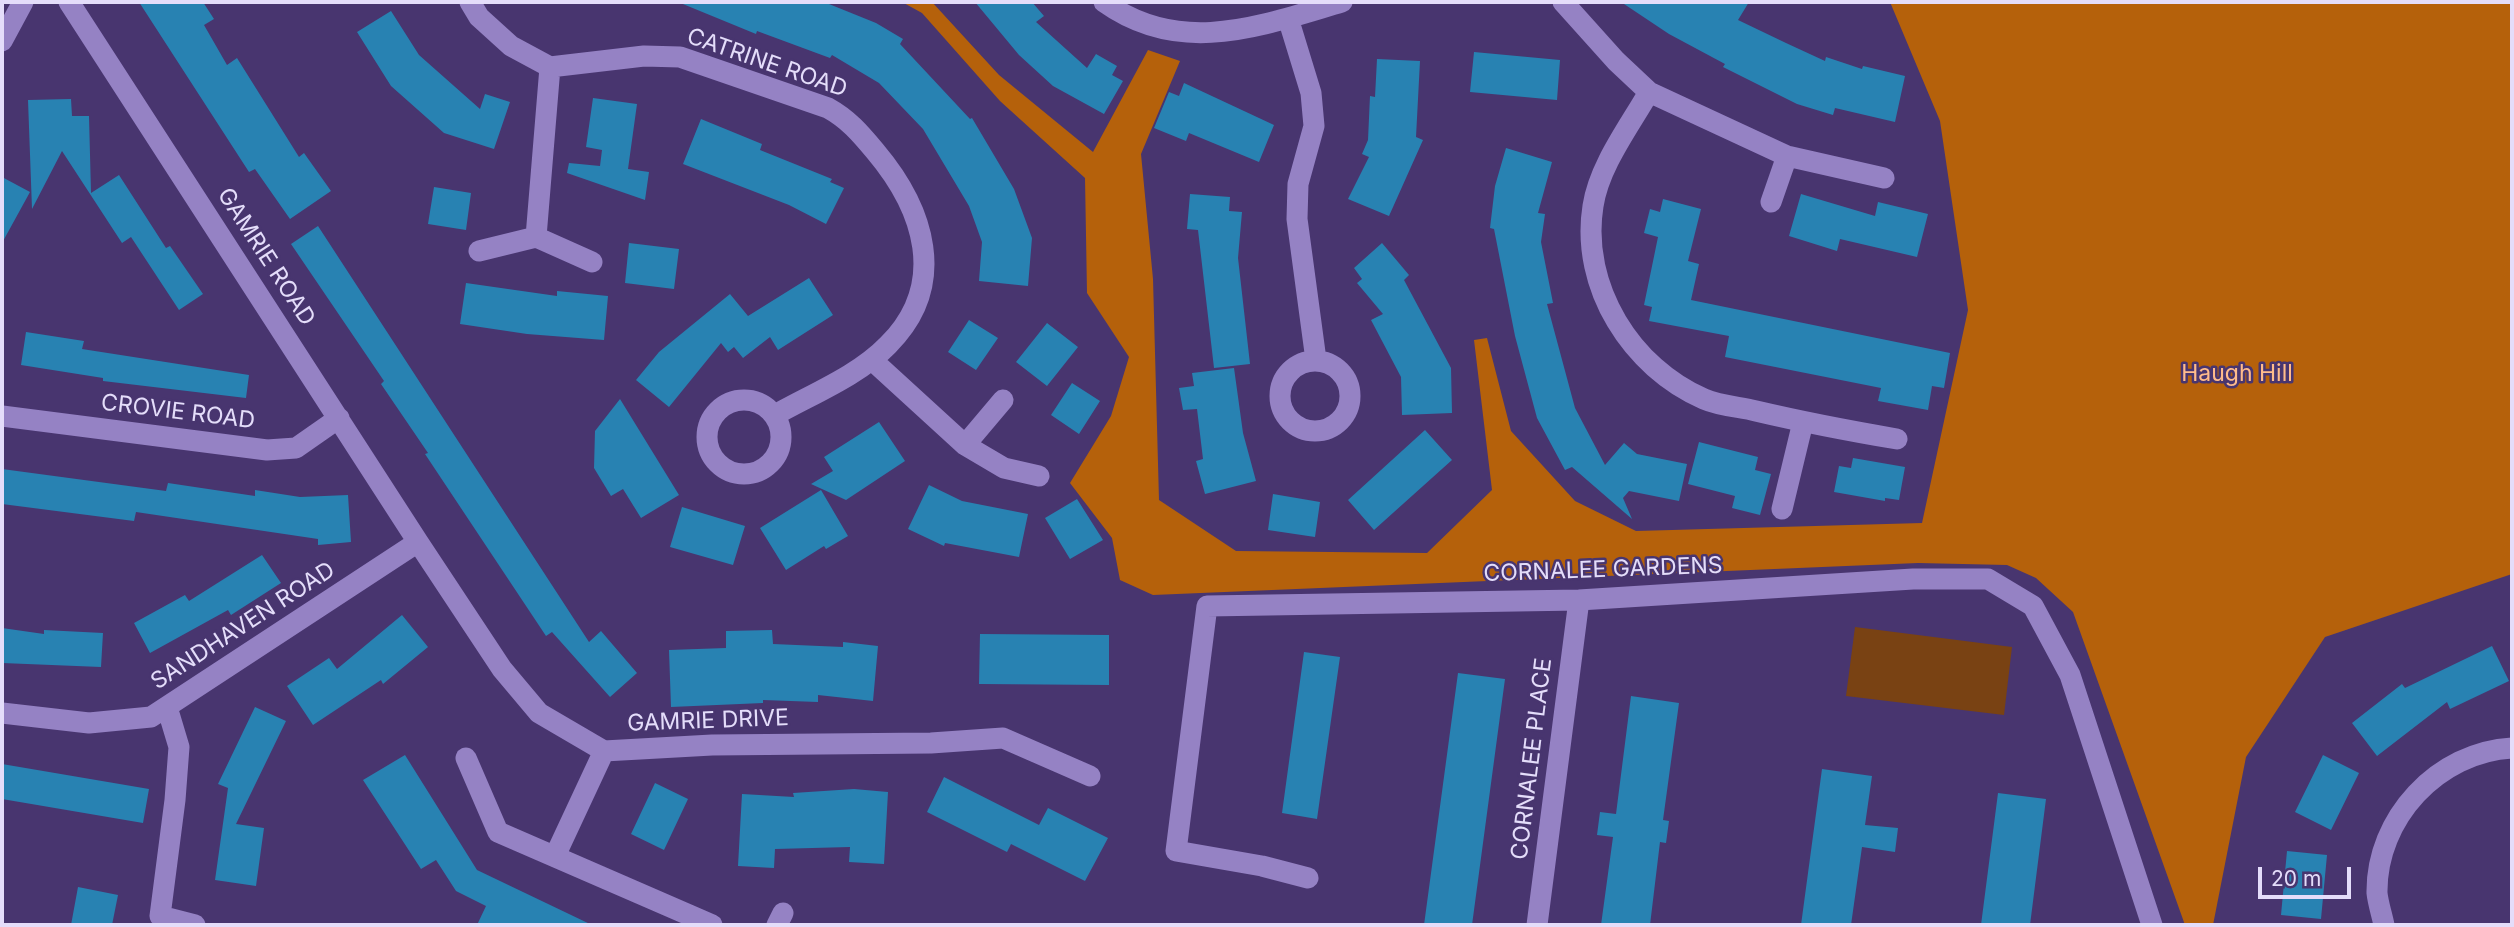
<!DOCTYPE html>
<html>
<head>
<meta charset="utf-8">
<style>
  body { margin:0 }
  #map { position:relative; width:2514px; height:927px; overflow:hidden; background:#48356f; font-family:Inter,sans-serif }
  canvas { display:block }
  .frame { position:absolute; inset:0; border:4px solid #e4ddfa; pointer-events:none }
  .scale { position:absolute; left:2258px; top:867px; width:93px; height:32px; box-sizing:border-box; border:4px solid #e4ddfa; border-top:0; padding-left:9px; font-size:21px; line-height:24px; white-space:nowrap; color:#e4ddfa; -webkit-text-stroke:5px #48356f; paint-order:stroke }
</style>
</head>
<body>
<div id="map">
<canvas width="2514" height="927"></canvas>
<div class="frame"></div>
<div class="scale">20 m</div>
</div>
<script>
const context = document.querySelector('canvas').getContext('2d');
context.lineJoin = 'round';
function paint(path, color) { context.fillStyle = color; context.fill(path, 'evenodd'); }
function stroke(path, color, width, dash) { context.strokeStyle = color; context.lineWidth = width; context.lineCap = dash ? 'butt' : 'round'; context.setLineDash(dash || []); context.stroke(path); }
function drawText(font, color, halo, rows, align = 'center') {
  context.font = font + ' Inter,sans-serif'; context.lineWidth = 5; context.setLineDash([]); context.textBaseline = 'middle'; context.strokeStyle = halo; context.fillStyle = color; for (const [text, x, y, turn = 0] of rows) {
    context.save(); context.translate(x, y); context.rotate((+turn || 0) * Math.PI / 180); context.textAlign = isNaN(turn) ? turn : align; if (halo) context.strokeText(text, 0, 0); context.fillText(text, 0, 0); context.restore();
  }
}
paint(new Path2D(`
  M 1855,627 L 2012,647 L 2004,715 L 1846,696 Z`), '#794213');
paint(new Path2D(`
  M 902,2 L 932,2 L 999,75 L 1093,152 L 1148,50 L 1180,61 L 1141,154 L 1153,279 L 1159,500 L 1236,551 L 1427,553 L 1492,490 L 1474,340 L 1487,338 L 1511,431 L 1575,501 L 1636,531 L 1922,523 L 1968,310 L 1940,121 L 1890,2 L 2512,2 L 2512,574 L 2325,637 L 2246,757 L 2213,925 L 2185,925 L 2073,612 L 2036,578 L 2007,565 L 1918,563 L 1153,595 L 1120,580 L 1112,538 L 1070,483 L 1111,416 L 1129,357 L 1087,293 L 1085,178 L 1000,101 L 922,13 Z`), '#b5610b');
paint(new Path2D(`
  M 139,2 L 203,2 L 214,19 L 204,25 L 227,65 L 237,58 L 299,157 L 304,153 L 331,191 L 290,219 L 255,169 L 249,172 Z
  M 678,2 L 824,2 L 876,23 L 903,39 L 900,44 L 970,119 L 972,118 L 1014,189 L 1032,238 L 1028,286 L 979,281 L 982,242 L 969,206 L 923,129 L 879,83 L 832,55 L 830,58 L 757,31 L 756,34 Z
  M 975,2 L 1032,2 L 1044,16 L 1036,22 L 1087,68 L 1096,54 L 1117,66 L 1112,75 L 1123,81 L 1104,114 L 1053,86 L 1019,55 Z
  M 1621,2 L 1749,2 L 1738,20 L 1786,43 L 1825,61 L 1826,57 L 1862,69 L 1863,66 L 1905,76 L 1895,122 L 1835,108 L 1833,115 L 1797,104 L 1723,67 L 1725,64 L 1669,34 Z
  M 391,11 L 419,55 L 480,109 L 485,94 L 510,102 L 494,149 L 444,133 L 391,86 L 357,32 Z
  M 1474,52 L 1560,60 L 1557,100 L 1470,92 Z
  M 1377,59 L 1420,61 L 1416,137 L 1423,140 L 1389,216 L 1348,199 L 1369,157 L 1362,154 L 1368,140 L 1370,96 L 1375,97 Z
  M 1184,83 L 1274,125 L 1259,162 L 1189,133 L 1186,141 L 1154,128 L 1169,92 L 1179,96 Z
  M 593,98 L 637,104 L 628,169 L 649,172 L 645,200 L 567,173 L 569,163 L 600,166 L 602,150 L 586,147 Z
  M 71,99 L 72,116 L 89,116 L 91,193 L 119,175 L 166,248 L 170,246 L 203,294 L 179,310 L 131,237 L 122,243 L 62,151 L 32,209 L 28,100 Z
  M 701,119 L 762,144 L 760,150 L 832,179 L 830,182 L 844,188 L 826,224 L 789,205 L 683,164 Z
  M 1506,148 L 1552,162 L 1538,213 L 1545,214 L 1541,242 L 1553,303 L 1547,304 L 1575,408 L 1605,465 L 1624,443 L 1637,454 L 1687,464 L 1679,501 L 1629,491 L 1623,498 L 1632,519 L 1572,467 L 1565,470 L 1537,418 L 1515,336 L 1494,229 L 1490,228 L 1495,186 Z
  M 2,177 L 30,192 L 2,243 Z
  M 434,187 L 471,193 L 466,230 L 428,224 Z
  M 1190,194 L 1230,197 L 1229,211 L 1242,212 L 1238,258 L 1250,364 L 1214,368 L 1198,230 L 1187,229 Z
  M 1801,194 L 1875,216 L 1878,202 L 1928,214 L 1917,257 L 1840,239 L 1837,251 L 1789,236 Z
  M 1663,199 L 1701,209 L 1688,261 L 1699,264 L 1691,300 L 1950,353 L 1944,388 L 1932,386 L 1928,410 L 1878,401 L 1881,388 L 1725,357 L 1729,336 L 1649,321 L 1652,307 L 1644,305 L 1658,237 L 1644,233 L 1650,209 L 1660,212 Z
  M 318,226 L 589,642 L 601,631 L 637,673 L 610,697 L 552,632 L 546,636 L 425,454 L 428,453 L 381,384 L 384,381 L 291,244 Z
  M 629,243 L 679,249 L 674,289 L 625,283 Z
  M 1382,243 L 1409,275 L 1404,280 L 1451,368 L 1452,413 L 1402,415 L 1401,377 L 1371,320 L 1383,314 L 1357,283 L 1362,279 L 1354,268 Z
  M 809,278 L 833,315 L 778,350 L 770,337 L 743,358 L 734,347 L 728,352 L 721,343 L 669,407 L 636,380 L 659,352 L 730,294 L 748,316 Z
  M 466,283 L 557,296 L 557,291 L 608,296 L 604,340 L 527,334 L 460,324 Z
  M 969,320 L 998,338 L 976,370 L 948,352 Z
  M 1047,323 L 1078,347 L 1047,386 L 1016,362 Z
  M 26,332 L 84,341 L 82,349 L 249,375 L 246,398 L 103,381 L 103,378 L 21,365 Z
  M 1234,368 L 1243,433 L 1256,481 L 1205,494 L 1196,461 L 1203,459 L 1197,409 L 1183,410 L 1179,388 L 1194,386 L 1192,373 Z
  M 1072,383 L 1100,401 L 1079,434 L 1051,415 Z
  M 620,399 L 679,495 L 641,518 L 623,489 L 611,496 L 594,468 L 595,431 Z
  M 879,422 L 905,461 L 846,500 L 811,484 L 833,471 L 824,457 Z
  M 1425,430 L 1452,460 L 1374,530 L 1348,500 Z
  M 1699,442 L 1758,457 L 1755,470 L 1771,474 L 1760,515 L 1732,508 L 1735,496 L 1688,484 Z
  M 1853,458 L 1905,467 L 1899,500 L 1885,498 L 1885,501 L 1834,492 L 1839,466 L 1851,468 Z
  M 2,469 L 166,491 L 168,483 L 255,496 L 255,490 L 300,497 L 348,495 L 351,542 L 318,545 L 318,539 L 136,512 L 134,521 L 2,504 Z
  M 929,485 L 962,501 L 1028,514 L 1019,557 L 945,543 L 944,546 L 908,529 Z
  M 821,490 L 848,536 L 826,549 L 824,546 L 786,570 L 760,528 Z
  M 1273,494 L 1320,502 L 1315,537 L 1268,530 Z
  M 1077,499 L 1103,540 L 1070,559 L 1045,518 Z
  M 682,507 L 745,526 L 733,565 L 670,547 Z
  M 262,555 L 281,583 L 231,615 L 228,610 L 150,653 L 134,623 L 185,595 L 189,601 Z
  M 402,615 L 428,647 L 383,684 L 381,680 L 313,725 L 287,686 L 329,658 L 337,669 Z
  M 2,628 L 44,634 L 44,630 L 103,633 L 101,667 L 2,663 Z
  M 772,630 L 773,644 L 843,647 L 843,642 L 878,646 L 873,701 L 818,695 L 818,702 L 763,700 L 763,703 L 671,707 L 669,650 L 726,648 L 726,631 Z
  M 980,634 L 1109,635 L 1109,685 L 979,684 Z
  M 2492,646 L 2509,681 L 2450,709 L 2447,702 L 2377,756 L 2352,723 L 2402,684 L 2405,688 Z
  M 1304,652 L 1340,657 L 1317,819 L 1282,813 Z
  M 1458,673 L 1505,679 L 1472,925 L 1424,925 Z
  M 1631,696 L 1679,703 L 1663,820 L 1669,821 L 1666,843 L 1660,842 L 1650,925 L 1601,925 L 1613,837 L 1597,835 L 1600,812 L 1616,814 Z
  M 255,707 L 286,721 L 236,824 L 264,828 L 256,886 L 215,880 L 228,788 L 218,784 Z
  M 405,755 L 477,870 L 592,925 L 477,925 L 486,906 L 456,891 L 436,860 L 421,869 L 363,780 Z
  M 2323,755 L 2359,773 L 2331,830 L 2295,812 Z
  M 2,764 L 149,789 L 143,823 L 2,799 Z
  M 1822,769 L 1872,776 L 1865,825 L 1898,828 L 1895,852 L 1862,847 L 1851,925 L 1801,925 Z
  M 944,777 L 1039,825 L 1048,808 L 1108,838 L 1085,881 L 1011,844 L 1007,852 L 927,812 Z
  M 655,783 L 688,799 L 664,850 L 631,834 Z
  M 854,789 L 888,792 L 884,864 L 849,862 L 850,847 L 775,849 L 774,868 L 738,866 L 742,794 L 794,797 L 793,793 Z
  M 1998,793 L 2046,799 L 2030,925 L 1981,925 Z
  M 2287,851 L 2327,855 L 2321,919 L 2281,915 Z
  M 78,887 L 118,895 L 112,925 L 71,925 Z`), '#2882b2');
stroke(new Path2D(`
  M 69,2 L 418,542 L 502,669 L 539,713 L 604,751 L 712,745 L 931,743 L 1003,738 L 1090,776
  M 470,2 L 479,17 L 511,46 L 550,67 L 644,56 L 680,57 L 828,108 C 848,119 860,133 875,151 C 924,209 949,284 888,345 C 858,376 812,394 775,415
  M 1104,2 C 1181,57 1260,26 1342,2
  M 1563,2 L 1616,61 L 1649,92 L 1787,156 L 1884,178
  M 1288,18 L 1311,93 L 1314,126 L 1298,184 L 1297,219 L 1316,360
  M 2,41 L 23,2
  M 1649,92 C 1629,127 1599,166 1593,206 C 1580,287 1632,368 1704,399 C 1720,406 1740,407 1756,411 C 1803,422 1850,431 1897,439
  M 1771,202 L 1787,156
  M 536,237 L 550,67
  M 479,251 L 536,237 L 592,262
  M 872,360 L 965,445 L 1004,468 L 1039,476
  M1280 396a35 35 0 1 1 70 0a35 35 0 1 1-70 0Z
  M707 437a37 37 0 1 1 74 0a37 37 0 1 1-74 0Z
  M 2,416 L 267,450 L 296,448 L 339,418
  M 965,445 L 1003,400
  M 1782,509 L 1803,422
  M 167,707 L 179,747 L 175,800 L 160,916 L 195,925
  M 2,713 L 89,723 L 151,717 L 418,542
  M 466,758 L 498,832 L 712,925
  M 555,856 L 604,751
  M 1308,878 L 1262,866 L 1176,851 L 1207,606 L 1579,600 L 1913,579 L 1988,579 L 2033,606 L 2070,675 L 2152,925
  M 777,925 L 783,913
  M 1537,925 L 1579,600
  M 2384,925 C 2382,915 2378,903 2377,893 C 2376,818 2438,752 2512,748`), '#9582c4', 21);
drawText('23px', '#e4ddfa', '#48356f', [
  ["CATRINE ROAD",767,63,19],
  ["GAMRIE ROAD",266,257,57],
  ["CROVIE ROAD",178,412,7],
  ["CORNALEE GARDENS",1603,570,-2],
  ["SANDHAVEN ROAD",243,626,-33],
  ["GAMRIE DRIVE",708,721,-2],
  ["CORNALEE PLACE",1532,759,-83]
]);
drawText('23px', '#ffbc8b', '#48356f', [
  ["Haugh Hill",2237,374]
]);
</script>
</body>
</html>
